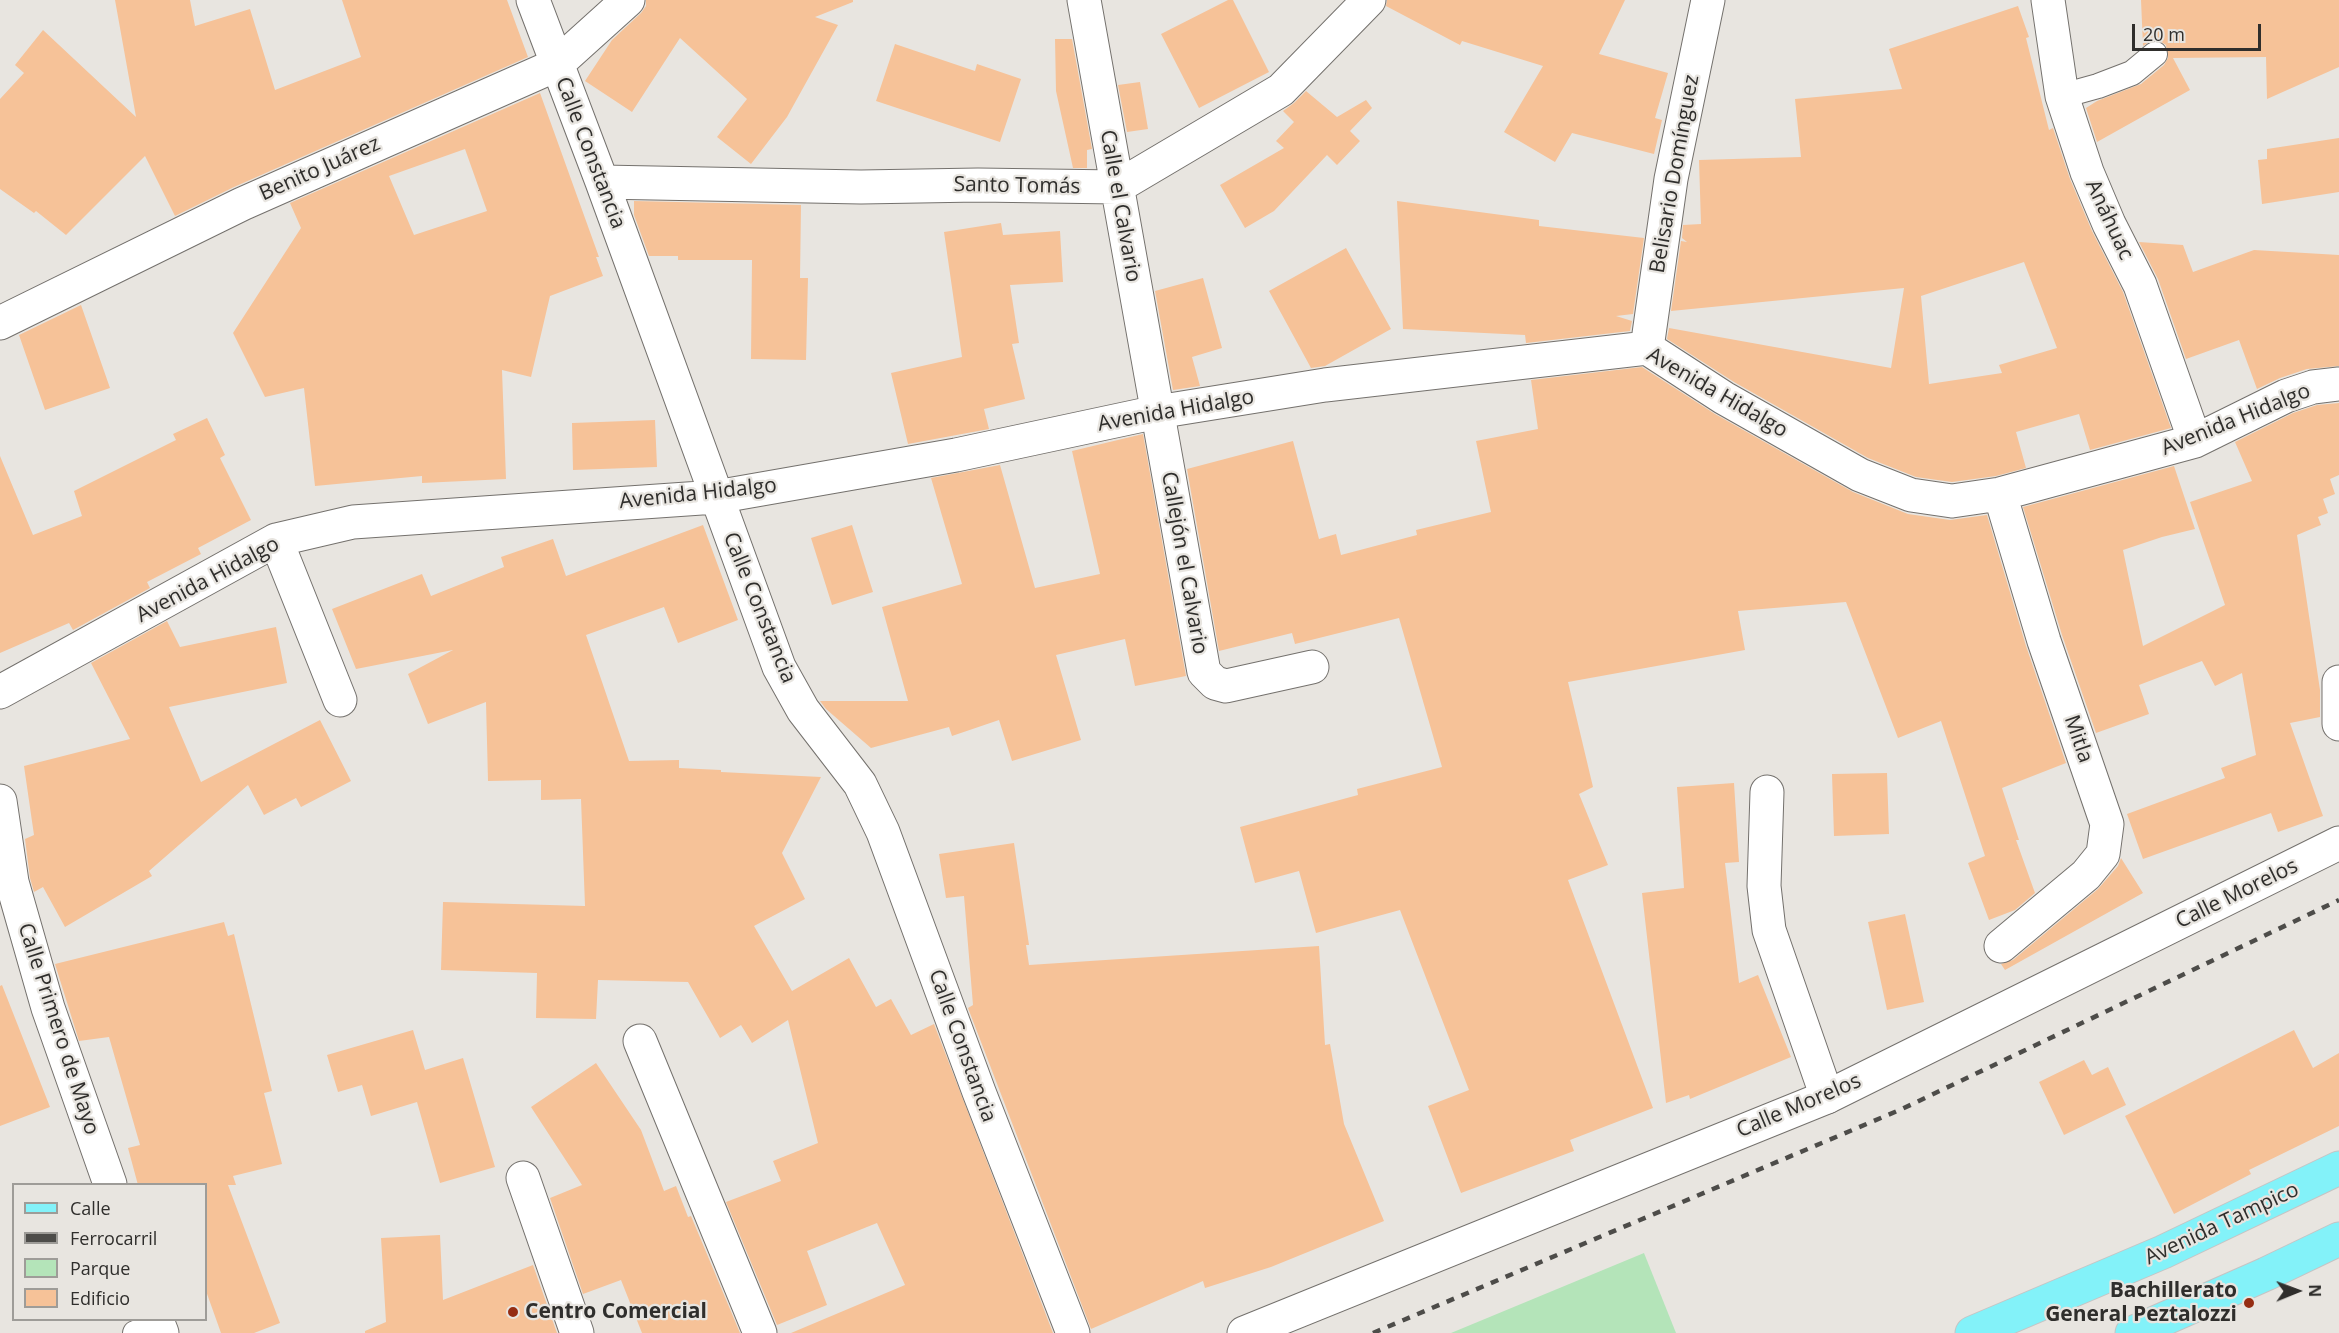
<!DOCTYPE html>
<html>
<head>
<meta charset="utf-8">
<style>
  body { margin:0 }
  #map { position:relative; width:2339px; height:1333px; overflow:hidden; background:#e8e5e0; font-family:"Open Sans",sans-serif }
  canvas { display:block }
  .legend { position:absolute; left:12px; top:1183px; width:195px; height:138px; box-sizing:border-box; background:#e8e5e0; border:2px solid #9e9c98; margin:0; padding:8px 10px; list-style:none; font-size:18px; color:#2f2e2c }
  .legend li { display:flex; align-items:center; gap:12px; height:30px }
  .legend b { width:30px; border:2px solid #9e9c98 }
  .north { position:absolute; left:2267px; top:1261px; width:60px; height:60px; -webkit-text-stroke:4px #e8e5e0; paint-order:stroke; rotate:89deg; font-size:16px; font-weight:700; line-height:24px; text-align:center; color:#2f2e2c }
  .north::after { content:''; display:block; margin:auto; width:21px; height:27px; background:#2f2e2c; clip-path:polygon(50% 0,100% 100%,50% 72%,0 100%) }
  .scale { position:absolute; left:2132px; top:24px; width:129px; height:27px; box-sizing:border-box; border:3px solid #2f2e2c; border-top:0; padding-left:8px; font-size:18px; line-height:21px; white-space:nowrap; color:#2f2e2c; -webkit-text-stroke:4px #e8e5e0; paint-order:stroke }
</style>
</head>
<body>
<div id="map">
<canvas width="2339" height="1333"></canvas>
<ul class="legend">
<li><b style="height:8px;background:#83f2f9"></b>Calle</li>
<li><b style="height:8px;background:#4d4c49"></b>Ferrocarril</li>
<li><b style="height:16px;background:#b4e4b9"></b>Parque</li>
<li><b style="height:16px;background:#f6c298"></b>Edificio</li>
</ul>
<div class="north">N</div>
<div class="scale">20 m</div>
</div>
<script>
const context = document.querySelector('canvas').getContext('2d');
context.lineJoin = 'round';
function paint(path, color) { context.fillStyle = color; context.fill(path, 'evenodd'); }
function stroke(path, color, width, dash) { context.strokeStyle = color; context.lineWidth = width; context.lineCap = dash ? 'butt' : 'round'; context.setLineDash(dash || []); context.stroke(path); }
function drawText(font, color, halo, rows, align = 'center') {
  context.font = font + ' "Open Sans",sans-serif'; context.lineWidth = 4.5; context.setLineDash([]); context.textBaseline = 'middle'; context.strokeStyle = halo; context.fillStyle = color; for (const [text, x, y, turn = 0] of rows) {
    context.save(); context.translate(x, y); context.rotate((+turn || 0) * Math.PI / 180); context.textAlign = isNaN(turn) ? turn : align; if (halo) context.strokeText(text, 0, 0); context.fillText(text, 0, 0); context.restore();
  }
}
paint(new Path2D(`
  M 1644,1253 L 1676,1333 L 1451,1333 Z`), '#b4e4b9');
paint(new Path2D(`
  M 115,0 L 190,0 L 195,26 L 250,9 L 275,90 L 361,57 L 342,0 L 507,0 L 528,57 L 234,187 L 175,216 L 145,156 L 66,235 L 36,211 L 34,213 L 0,189 L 0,99 L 24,73 L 15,65 L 43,30 L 136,117 Z
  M 646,0 L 853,0 L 853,2 L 815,17 L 838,25 L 787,117 L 751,164 L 717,137 L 747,99 L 680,38 L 632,112 L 585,81 L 612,40 L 641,13 L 646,6 Z
  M 1228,0 L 1233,0 L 1269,72 L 1199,108 L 1161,34 Z
  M 1387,0 L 1625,0 L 1599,54 L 1668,73 L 1655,118 L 1662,120 L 1654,154 L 1572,133 L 1555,162 L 1504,132 L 1543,66 L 1462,41 L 1460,45 L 1386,6 Z
  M 2141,0 L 2339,0 L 2339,67 L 2267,99 L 2266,57 L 2173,58 L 2190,90 L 2097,142 L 2086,108 L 2097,101 L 2141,84 L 2164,65 L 2168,58 L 2166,45 L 2160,41 L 2152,40 L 2143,46 Z
  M 2018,6 L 2029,37 L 2026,38 L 2049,130 L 2053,128 L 2070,179 L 2092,231 L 2123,292 L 2171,428 L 2090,450 L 2079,414 L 2016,432 L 2026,468 L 1996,476 L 1952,482 L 1916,477 L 1868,458 L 1734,382 L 1667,339 L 1669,328 L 1891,368 L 1904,288 L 1671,311 L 1681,241 L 1687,242 L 1682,238 L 1683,225 L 1701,224 L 1699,160 L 1801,157 L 1795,99 L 1902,89 L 1889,49 ZM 2024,262 L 2057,348 L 1999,365 L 2002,373 L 1929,384 L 1921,296 Z
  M 1055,39 L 1072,39 L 1092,149 L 1087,150 L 1087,168 L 1073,168 L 1056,91 Z
  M 895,44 L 975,71 L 977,64 L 1021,79 L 1000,142 L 876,101 Z
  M 1140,82 L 1148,129 L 1127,132 L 1118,85 Z
  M 1306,91 L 1337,117 L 1366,100 L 1372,108 L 1350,131 L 1360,141 L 1337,165 L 1327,155 L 1274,211 L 1245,228 L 1220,185 L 1284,148 L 1276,141 L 1294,122 L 1283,111 L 1294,103 Z
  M 540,93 L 599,257 L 596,257 L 603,276 L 550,296 L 531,377 L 502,370 L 506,479 L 422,483 L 422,476 L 315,486 L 304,388 L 265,397 L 233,333 L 301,228 L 290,203 ZM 465,149 L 487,211 L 414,235 L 389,176 Z
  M 2339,138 L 2339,192 L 2262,204 L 2258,160 L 2267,159 L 2267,149 Z
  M 634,201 L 801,205 L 800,278 L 808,278 L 806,360 L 751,359 L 752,260 L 678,260 L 678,256 L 649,256 L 634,215 Z
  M 1397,201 L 1539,220 L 1539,226 L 1644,238 L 1633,314 L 1616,316 L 1632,321 L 1630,331 L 1526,343 L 1525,335 L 1403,329 Z
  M 1001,223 L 1003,235 L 1060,231 L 1063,282 L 1010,285 L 1019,343 L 1012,344 L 1025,399 L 984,409 L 989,429 L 908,444 L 891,373 L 962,357 L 944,232 Z
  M 2139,242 L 2183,245 L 2193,272 L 2254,250 L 2339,255 L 2339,366 L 2307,369 L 2280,378 L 2257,389 L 2239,340 L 2186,359 L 2158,279 Z
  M 1346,248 L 1391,329 L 1325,366 L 1311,368 L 1269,291 Z
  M 1203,278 L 1222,348 L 1192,357 L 1200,386 L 1173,390 L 1155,291 Z
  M 81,305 L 110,388 L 45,410 L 19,335 Z
  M 1642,367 L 1715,414 L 1853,492 L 1908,514 L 1950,520 L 1987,515 L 2026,646 L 2066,763 L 2002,788 L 2019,840 L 2016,840 L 2035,893 L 2015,910 L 1989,920 L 1968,863 L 1985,856 L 1941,721 L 1898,738 L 1846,602 L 1738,611 L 1745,650 L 1568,682 L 1593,787 L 1579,794 L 1608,865 L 1568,880 L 1653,1108 L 1570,1140 L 1574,1151 L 1461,1193 L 1428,1106 L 1469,1090 L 1400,910 L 1316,933 L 1299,871 L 1255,883 L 1240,827 L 1358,795 L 1357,789 L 1442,767 L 1399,618 L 1295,644 L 1292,633 L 1219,651 L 1187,469 L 1293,441 L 1319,539 L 1336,534 L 1341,555 L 1417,535 L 1416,530 L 1491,512 L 1476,441 L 1538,429 L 1531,380 Z
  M 2339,403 L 2339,475 L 2330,479 L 2335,494 L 2323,499 L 2328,513 L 2318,517 L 2321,525 L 2297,535 L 2320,690 L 2320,717 L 2290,723 L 2323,816 L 2278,832 L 2271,813 L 2143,859 L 2127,814 L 2225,778 L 2221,768 L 2256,755 L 2242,673 L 2215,686 L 2202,661 L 2139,685 L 2149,714 L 2096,733 L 2062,635 L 2023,507 L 2174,466 L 2195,529 L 2162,537 L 2123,550 L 2143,646 L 2225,605 L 2190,502 L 2252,481 L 2235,442 L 2293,413 L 2317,405 Z
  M 207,418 L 225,455 L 220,458 L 251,520 L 198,548 L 201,554 L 147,582 L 150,588 L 73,630 L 69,623 L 0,653 L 0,456 L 33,535 L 82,516 L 74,491 L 176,440 L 173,434 Z
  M 655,420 L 657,467 L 573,470 L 572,423 Z
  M 1143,434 L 1186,676 L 1135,686 L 1125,639 L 1056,655 L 1081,740 L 1012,761 L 999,720 L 952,736 L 949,727 L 871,748 L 826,709 L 820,701 L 908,701 L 882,607 L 962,584 L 931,478 L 1000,465 L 1035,588 L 1100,574 L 1072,451 Z
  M 703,525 L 738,620 L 678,643 L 664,607 L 586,635 L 629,761 L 679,760 L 679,768 L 721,770 L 721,772 L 821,777 L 782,853 L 805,899 L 754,926 L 792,991 L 849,958 L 876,1007 L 891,999 L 911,1035 L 934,1024 L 1053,1333 L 791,1333 L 905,1285 L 877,1223 L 807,1251 L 827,1305 L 777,1325 L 726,1202 L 781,1181 L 773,1161 L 818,1143 L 788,1020 L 752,1043 L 741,1025 L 720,1038 L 688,982 L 598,980 L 596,1019 L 536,1018 L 537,973 L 441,970 L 443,902 L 585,906 L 581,799 L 541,800 L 541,780 L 488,781 L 486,702 L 428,724 L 408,674 L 453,650 L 356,669 L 332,609 L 422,574 L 431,596 L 504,567 L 501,557 L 553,539 L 566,576 Z
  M 852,525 L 873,592 L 832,605 L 811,538 Z
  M 167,621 L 180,647 L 276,627 L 287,683 L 169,707 L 201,782 L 320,720 L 351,781 L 301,807 L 296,798 L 264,815 L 248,785 L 149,871 L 152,876 L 65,927 L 43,887 L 34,892 L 30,878 L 25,839 L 34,835 L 24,766 L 130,739 L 91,663 Z
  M 1887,773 L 1889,834 L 1834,836 L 1832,774 Z
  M 1734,783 L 1739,862 L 1725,863 L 1739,983 L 1758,975 L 1791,1057 L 1690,1099 L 1689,1095 L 1666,1103 L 1642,893 L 1684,888 L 1677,787 Z
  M 1014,843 L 1029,945 L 1026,945 L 1029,965 L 1319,946 L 1325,1045 L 1330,1044 L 1344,1124 L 1384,1221 L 1271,1267 L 1205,1288 L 1203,1281 L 1091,1329 L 968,1008 L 973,1005 L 964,896 L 946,898 L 939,854 Z
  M 2121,858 L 2143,893 L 2005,970 L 2001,964 L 2013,960 L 2098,889 L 2118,866 Z
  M 1905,914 L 1924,1002 L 1887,1010 L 1868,922 Z
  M 224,922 L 228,936 L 234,934 L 272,1091 L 264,1093 L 282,1164 L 233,1176 L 236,1185 L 228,1185 L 280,1323 L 254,1333 L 221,1333 L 206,1291 L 206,1185 L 138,1185 L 128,1148 L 140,1145 L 109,1037 L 79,1041 L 55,964 Z
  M 2,985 L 50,1107 L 0,1126 L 0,986 Z
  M 413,1030 L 425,1070 L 463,1058 L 495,1167 L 440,1183 L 417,1102 L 371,1116 L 362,1085 L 338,1092 L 327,1055 Z
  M 2294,1030 L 2313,1068 L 2339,1053 L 2339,1126 L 2249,1170 L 2251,1174 L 2174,1214 L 2125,1116 Z
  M 2084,1060 L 2092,1075 L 2108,1067 L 2126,1105 L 2064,1135 L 2039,1082 Z
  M 596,1063 L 641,1130 L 664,1191 L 676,1186 L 688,1217 L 691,1216 L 740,1333 L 642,1333 L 621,1280 L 583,1294 L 550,1198 L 582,1185 L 531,1107 Z
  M 440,1235 L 443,1300 L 533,1265 L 557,1333 L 365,1333 L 365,1331 L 386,1322 L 381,1238 Z`), '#f6c298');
const service = new Path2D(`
  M 2062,96 L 2098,86 L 2132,73 L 2155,54
  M 135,1333 L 159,1325`);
const minor = new Path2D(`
  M 533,0 L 602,182 L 779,667 L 803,710 L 860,784 L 883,832 L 979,1092 L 1073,1333
  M 1084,0 L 1204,672 L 1215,683 L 1226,686 L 1312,667
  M 2048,0 L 2062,96 L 2087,172 L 2109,224 L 2140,285 L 2195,441
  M 602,182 L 861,187 L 978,185 L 1117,187 L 1281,90 L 1369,0
  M 0,323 L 242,204 L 556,65 L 628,0
  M 1647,348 L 1671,179 L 1708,0
  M 2000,494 L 2044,641 L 2107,824 L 2103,854 L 2086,875 L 2001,946
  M 276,540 L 340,700
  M 2339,682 L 2339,724
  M 0,692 L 276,540 L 353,522 L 716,497 L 956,455 L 1157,412 L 1325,385 L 1647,348 L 1724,398 L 1860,475 L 1911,495 L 1952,501 L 2000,494 L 2195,441 L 2286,396 L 2313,387 L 2339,384
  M 1767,792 L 1764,886 L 1769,930 L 1827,1097
  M 0,801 L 12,882 L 48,1008 L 110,1184
  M 640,1041 L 760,1333
  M 523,1178 L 577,1333
  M 157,1320 L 162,1333`);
const tertiary = new Path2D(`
  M 1244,1333 L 1827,1097 L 2339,843`);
const primary = new Path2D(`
  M 1972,1333 L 2163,1252 L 2339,1168
  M 2132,1333 L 2266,1274 L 2339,1239`);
stroke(service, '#74716d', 26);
stroke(minor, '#74716d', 35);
stroke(tertiary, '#74716d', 35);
stroke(primary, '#c5c4c4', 35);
stroke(service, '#fff', 24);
stroke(minor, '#fff', 33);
stroke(tertiary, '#fff', 33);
stroke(primary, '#83f2f9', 33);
stroke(new Path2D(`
  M 1373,1333 L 1902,1109 L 2339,900`), '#4d4c49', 4.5, [8, 8]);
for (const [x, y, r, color] of [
  [2249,1303,6,"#952d13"],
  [513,1312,6,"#952d13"]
]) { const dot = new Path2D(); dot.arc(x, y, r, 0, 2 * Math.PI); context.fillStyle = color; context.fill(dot); stroke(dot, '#e8e5e0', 2); }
drawText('21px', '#2f2e2c', '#e8e5e0', [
  ["Calle Constancia",590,153,69],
  ["Benito Juárez",320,169,-24],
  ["Belisario Domínguez",1675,174,-80],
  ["Santo Tomás",1017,186,1],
  ["Calle el Calvario",1120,206,80],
  ["Anáhuac",2109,220,65],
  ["Avenida Hidalgo",1717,393,30],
  ["Avenida Hidalgo",1176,411,-10],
  ["Avenida Hidalgo",2236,420,-22],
  ["Avenida Hidalgo",698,494,-6],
  ["Callejón el Calvario",1184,563,80],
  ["Avenida Hidalgo",208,580,-28],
  ["Calle Constancia",759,608,68],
  ["Mitla",2078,739,71],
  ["Calle Morelos",2237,894,-26],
  ["Calle Primero de Mayo",58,1029,72],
  ["Calle Constancia",962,1046,70],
  ["Calle Morelos",1799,1106,-23],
  ["Avenida Tampico",2222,1224,-25]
]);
drawText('bold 21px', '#2f2e2c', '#e8e5e0', [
  ["Bachillerato",2237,1291],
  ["General Peztalozzi",2237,1315],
  ["Centro Comercial",525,1312,"left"]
], 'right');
</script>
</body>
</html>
